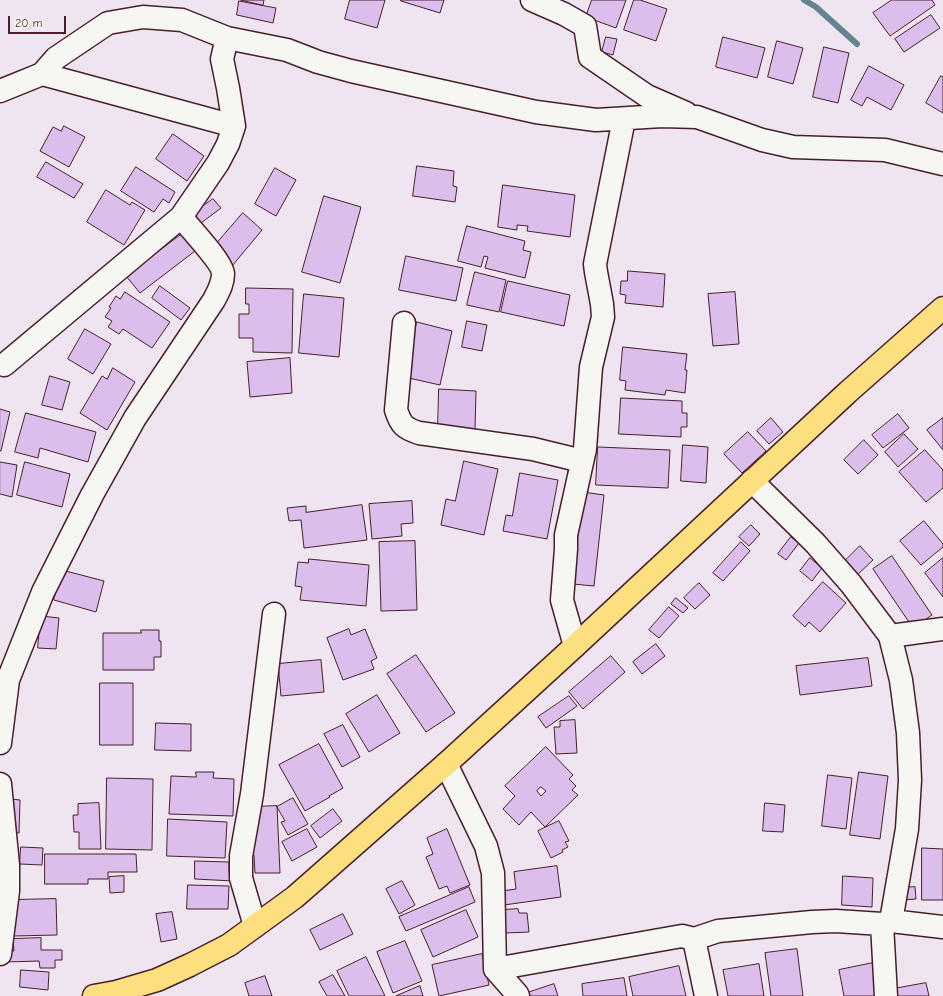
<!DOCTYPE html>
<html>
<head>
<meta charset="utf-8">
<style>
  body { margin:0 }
  #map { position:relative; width:943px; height:996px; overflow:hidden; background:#eee5f0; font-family:"Comic Neue",sans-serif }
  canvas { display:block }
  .scale { position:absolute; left:8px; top:16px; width:58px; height:18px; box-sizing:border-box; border:2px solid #4a1f2b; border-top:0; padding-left:5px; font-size:12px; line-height:14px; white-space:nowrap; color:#4a1f2b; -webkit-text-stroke:3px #f6f6f2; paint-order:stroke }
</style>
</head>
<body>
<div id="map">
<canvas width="943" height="996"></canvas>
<div class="scale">20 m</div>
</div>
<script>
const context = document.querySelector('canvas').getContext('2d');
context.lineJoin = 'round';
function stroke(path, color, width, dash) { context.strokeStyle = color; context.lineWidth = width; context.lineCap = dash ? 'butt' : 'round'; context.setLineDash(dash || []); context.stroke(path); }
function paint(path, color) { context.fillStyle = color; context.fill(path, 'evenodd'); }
stroke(new Path2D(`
  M 804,0 L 816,7 L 857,44`), '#658390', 6);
const building = new Path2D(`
  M 241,0 L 264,0 L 263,5 Z
  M 350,0 L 385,0 L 377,28 L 345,19 Z
  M 401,0 L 444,0 L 440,13 L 401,1 Z
  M 592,0 L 626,0 L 616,28 L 586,17 Z
  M 634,0 L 640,0 L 667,9 L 656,41 L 624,30 Z
  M 892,0 L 932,0 L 935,5 L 890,36 L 873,13 Z
  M 239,1 L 276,8 L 273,23 L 237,15 Z
  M 931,15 L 940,28 L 904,52 L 895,39 Z
  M 606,37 L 617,39 L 613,55 L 602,52 Z
  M 723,37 L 765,48 L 757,78 L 716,67 Z
  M 777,41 L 803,48 L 793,84 L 768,77 Z
  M 824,47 L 849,53 L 838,103 L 813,97 Z
  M 869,66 L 904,85 L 891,110 L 867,97 L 862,106 L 851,100 Z
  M 941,76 L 943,77 L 943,113 L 926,103 Z
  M 64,126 L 85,137 L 69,167 L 40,151 L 53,127 L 61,131 Z
  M 173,134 L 204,156 L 187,181 L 156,159 Z
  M 46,162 L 83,184 L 74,198 L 37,177 Z
  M 417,166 L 454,171 L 453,186 L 457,187 L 455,202 L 413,196 Z
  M 136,167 L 175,192 L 169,203 L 163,199 L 154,212 L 121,191 Z
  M 275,168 L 296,180 L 276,216 L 255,204 Z
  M 503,185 L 575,195 L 570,237 L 527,231 L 528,226 L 517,225 L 517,230 L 498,227 Z
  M 106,190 L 130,205 L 132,202 L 145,210 L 124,245 L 87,222 Z
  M 324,196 L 361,207 L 340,283 L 302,272 Z
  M 213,199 L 221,208 L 201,223 L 194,213 Z
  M 243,213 L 262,230 L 232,266 L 212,249 Z
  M 467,226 L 525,241 L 523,250 L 531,252 L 525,278 L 485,268 L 488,257 L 484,256 L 481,267 L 458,261 Z
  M 186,231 L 199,248 L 140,293 L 126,276 Z
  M 406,256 L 463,268 L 456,301 L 399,290 Z
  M 628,271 L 665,274 L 663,307 L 625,303 L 626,295 L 620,294 L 621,281 L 627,281 Z
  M 475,272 L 506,280 L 499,312 L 467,305 Z
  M 508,281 L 570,295 L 564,326 L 501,312 Z
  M 160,286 L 190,308 L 181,320 L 152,298 Z
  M 246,288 L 293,289 L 292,353 L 253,352 L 253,338 L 239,338 L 239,314 L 249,314 L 249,304 L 246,304 Z
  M 125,292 L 170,322 L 152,348 L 123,329 L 119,334 L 108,327 L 112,321 L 105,317 L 111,308 L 109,307 L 116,296 L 120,299 Z
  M 735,292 L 739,344 L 713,346 L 708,294 Z
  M 304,294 L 344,298 L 339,357 L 299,353 Z
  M 467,321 L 487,325 L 482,351 L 462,347 Z
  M 417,322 L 452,331 L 440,385 L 404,377 Z
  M 85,329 L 111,344 L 93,374 L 68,359 Z
  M 623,347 L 687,354 L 685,370 L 687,370 L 685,393 L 666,390 L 665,395 L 625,390 L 626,381 L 620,380 Z
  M 290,358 L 292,393 L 250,397 L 247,362 Z
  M 113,368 L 135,382 L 107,430 L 80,413 L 102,376 L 107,379 Z
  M 50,376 L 70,382 L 62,410 L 42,405 Z
  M 439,389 L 476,391 L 475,429 L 438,428 Z
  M 621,398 L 682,401 L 682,413 L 687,413 L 687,427 L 681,427 L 681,437 L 619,434 Z
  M 0,409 L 10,412 L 1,451 L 0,451 Z
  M 26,413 L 96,432 L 88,462 L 40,448 L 38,458 L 15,452 Z
  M 898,414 L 909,428 L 883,448 L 872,435 Z
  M 771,418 L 783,432 L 769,444 L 757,431 Z
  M 943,418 L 943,450 L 927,430 Z
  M 748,432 L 766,451 L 742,473 L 724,454 Z
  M 904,434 L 918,449 L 898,467 L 885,452 Z
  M 864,440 L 878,455 L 858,474 L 844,460 Z
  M 683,445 L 708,447 L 706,483 L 681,481 Z
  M 598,447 L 670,450 L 668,488 L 596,485 Z
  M 925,450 L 943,470 L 943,488 L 926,502 L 899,472 Z
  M 464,461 L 498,469 L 484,535 L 441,525 L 446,499 L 455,501 Z
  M 0,462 L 17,465 L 12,497 L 0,494 Z
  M 25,462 L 70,474 L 62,507 L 17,495 Z
  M 520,473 L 558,480 L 547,539 L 503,531 L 506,515 L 512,516 Z
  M 583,492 L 604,495 L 594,586 L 573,584 Z
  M 412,501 L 413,523 L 401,524 L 402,536 L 372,539 L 369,504 Z
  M 362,505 L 367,540 L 304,548 L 301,520 L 289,521 L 287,508 L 306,506 L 306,512 Z
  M 924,521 L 943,544 L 943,547 L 921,565 L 900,541 Z
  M 751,525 L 760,534 L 749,546 L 739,537 Z
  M 791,537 L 799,543 L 786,560 L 778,554 Z
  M 415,541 L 417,610 L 381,611 L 379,542 Z
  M 741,542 L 750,551 L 723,581 L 713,573 Z
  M 860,546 L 873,560 L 854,578 L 841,565 Z
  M 892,556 L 932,615 L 913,628 L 873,569 Z
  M 810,558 L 822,568 L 812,581 L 800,571 Z
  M 943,558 L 943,597 L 925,573 Z
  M 309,559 L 369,565 L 366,606 L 300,600 L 302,587 L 295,586 L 298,562 L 308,563 Z
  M 62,570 L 104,581 L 96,612 L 54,600 Z
  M 823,582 L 846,603 L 820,632 L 809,622 L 805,627 L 793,616 Z
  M 699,583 L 710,595 L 695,609 L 684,598 Z
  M 676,598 L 688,608 L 683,613 L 671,604 Z
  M 669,607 L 679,616 L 659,638 L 649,630 Z
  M 41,616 L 59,618 L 56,649 L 38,648 Z
  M 349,629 L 351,635 L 365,629 L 377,658 L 371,661 L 374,669 L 343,680 L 327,638 Z
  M 141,630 L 159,630 L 159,641 L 161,641 L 161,657 L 154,657 L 154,670 L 103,670 L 103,633 L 141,633 Z
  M 656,644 L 665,656 L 642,674 L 633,662 Z
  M 416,655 L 455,713 L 426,732 L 387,674 Z
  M 611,656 L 625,672 L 583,709 L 569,692 Z
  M 868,658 L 872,686 L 800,695 L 796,666 Z
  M 321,660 L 324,692 L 281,696 L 278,664 Z
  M 100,683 L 133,683 L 133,745 L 100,745 Z
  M 377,695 L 400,733 L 369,752 L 346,714 Z
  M 569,696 L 577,706 L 546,728 L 538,717 Z
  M 575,720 L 577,753 L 556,754 L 554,727 L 560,727 L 560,721 Z
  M 156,723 L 191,724 L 191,751 L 155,750 Z
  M 343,725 L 360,757 L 342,767 L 324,734 Z
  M 319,744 L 343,788 L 329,796 L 330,797 L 305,811 L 279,765 Z
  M 546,747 L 573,775 L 569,779 L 576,786 L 572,790 L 578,795 L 545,827 L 531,812 L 519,825 L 503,809 L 515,796 L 505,786 ZM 541,787 L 546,791 L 541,796 L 537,791 Z
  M 196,772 L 214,772 L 213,778 L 234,779 L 233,816 L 169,814 L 171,776 L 196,777 Z
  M 859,772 L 888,776 L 880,839 L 850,835 Z
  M 828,775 L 852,778 L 846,829 L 822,826 Z
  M 107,778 L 153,779 L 152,850 L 106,849 Z
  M 293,798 L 308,824 L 288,835 L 281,822 L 285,821 L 277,807 Z
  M 11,799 L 20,800 L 19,833 L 9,832 Z
  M 99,803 L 101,849 L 79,849 L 79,832 L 74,832 L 73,815 L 78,815 L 78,804 Z
  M 765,803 L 785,805 L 783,832 L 763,831 Z
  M 277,806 L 280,873 L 255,873 L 254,855 L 250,855 L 252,807 Z
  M 333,809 L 342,821 L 320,838 L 311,826 Z
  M 168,819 L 227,822 L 225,858 L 167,856 Z
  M 559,821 L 569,841 L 565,842 L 568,847 L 562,850 L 563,852 L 551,858 L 538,831 Z
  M 307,829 L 317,847 L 292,861 L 282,842 Z
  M 447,829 L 470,885 L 450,893 L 447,886 L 439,889 L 426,857 L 433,854 L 427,838 Z
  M 21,847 L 43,848 L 42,865 L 20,864 Z
  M 922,848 L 943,849 L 943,900 L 922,900 Z
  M 45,854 L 136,854 L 137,872 L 108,872 L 108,879 L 88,879 L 88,884 L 45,884 Z
  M 195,861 L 229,862 L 229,873 L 234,873 L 233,881 L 195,879 Z
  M 557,866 L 561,897 L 504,905 L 502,891 L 516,889 L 514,872 Z
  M 124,876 L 124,892 L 110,893 L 109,877 Z
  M 843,876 L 873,878 L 872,907 L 842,905 Z
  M 402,881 L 415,905 L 399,914 L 386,889 Z
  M 188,885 L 229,886 L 228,909 L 187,909 Z
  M 469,887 L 475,902 L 406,931 L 399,917 Z
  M 915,887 L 916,899 L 901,900 L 901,888 Z
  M 56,899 L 57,935 L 13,936 L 12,900 Z
  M 518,909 L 519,913 L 527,913 L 529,932 L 505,933 L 503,910 Z
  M 466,910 L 478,937 L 433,957 L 421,930 Z
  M 172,912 L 177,939 L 161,942 L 156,914 Z
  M 343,914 L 353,934 L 320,950 L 310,930 Z
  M 41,938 L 41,950 L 62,950 L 62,960 L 55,960 L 55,968 L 40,968 L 39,961 L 6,962 L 6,951 L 14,951 L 13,939 Z
  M 405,941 L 422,981 L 393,993 L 377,952 Z
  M 797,949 L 803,996 L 771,996 L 765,953 Z
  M 482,954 L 489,985 L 439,996 L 432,965 Z
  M 366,957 L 385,996 L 349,996 L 337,971 Z
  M 873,963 L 879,996 L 844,996 L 839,970 Z
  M 759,964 L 764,996 L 728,996 L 723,970 Z
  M 679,966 L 686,996 L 633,996 L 629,977 Z
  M 21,970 L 49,972 L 48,990 L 20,987 Z
  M 333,975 L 345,996 L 327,996 L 319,982 Z
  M 265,976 L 272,996 L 249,996 L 245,983 Z
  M 624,978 L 627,996 L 583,996 L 582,984 Z
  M 926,983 L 929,996 L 889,996 L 888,990 Z
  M 554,984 L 558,996 L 528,996 L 527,993 Z
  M 420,986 L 423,996 L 396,996 Z`);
paint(building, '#dbbeec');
stroke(building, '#4a1f2b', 1);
const minor = new Path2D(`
  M 532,0 L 564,14 L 585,26 L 590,57 L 647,96 L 686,113
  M 42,74 L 234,126
  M 0,91 L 42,74 L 56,58 L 108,23 L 143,17 L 182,20 L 227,38 L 287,50 L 318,62 L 351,71 L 536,112 L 596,120 L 662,116 L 697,117 L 762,140 L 793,147 L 885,150 L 943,164
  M 404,323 L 396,410 C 401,425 404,428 419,433 L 533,449 L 582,461
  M 4,365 L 181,217 L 218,163 L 228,144 L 234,126 L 228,88 L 222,59 L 227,38
  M 752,481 L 815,543 L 851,584 L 890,636 L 901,680 L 908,733 L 910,780 L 907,829 L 891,921
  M 890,636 L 943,629
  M 575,646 L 562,600 L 566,549 L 566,535 L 585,449 L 591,367 L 603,317 L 602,304 L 596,272 L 595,264 L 624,119
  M 0,743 L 8,680 L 43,592 L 92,495 L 135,418 L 214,300 C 218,292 223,284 223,274 C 223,263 190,228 181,217
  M 446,764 L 486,846 L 493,873 L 495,969 L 517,994 L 518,996
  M 0,784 L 8,865 L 8,891 L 0,954
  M 882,924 L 886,996
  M 255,926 L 241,878 L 241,856 L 252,794 L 274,614
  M 694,939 L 706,996
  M 495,969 L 682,936 L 694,939 L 718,931 L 812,922 L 836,921 L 882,924 L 891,921 L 943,927`);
const major = new Path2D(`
  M 94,996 L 116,992 L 157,980 L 190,965 L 229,945 L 295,897 L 446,764 L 575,646 L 848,392 L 943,308`);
stroke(minor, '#4a1f2b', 25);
stroke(major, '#4a1f2b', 25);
stroke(minor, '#f6f6f2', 22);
stroke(major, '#fce080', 22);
</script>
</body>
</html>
